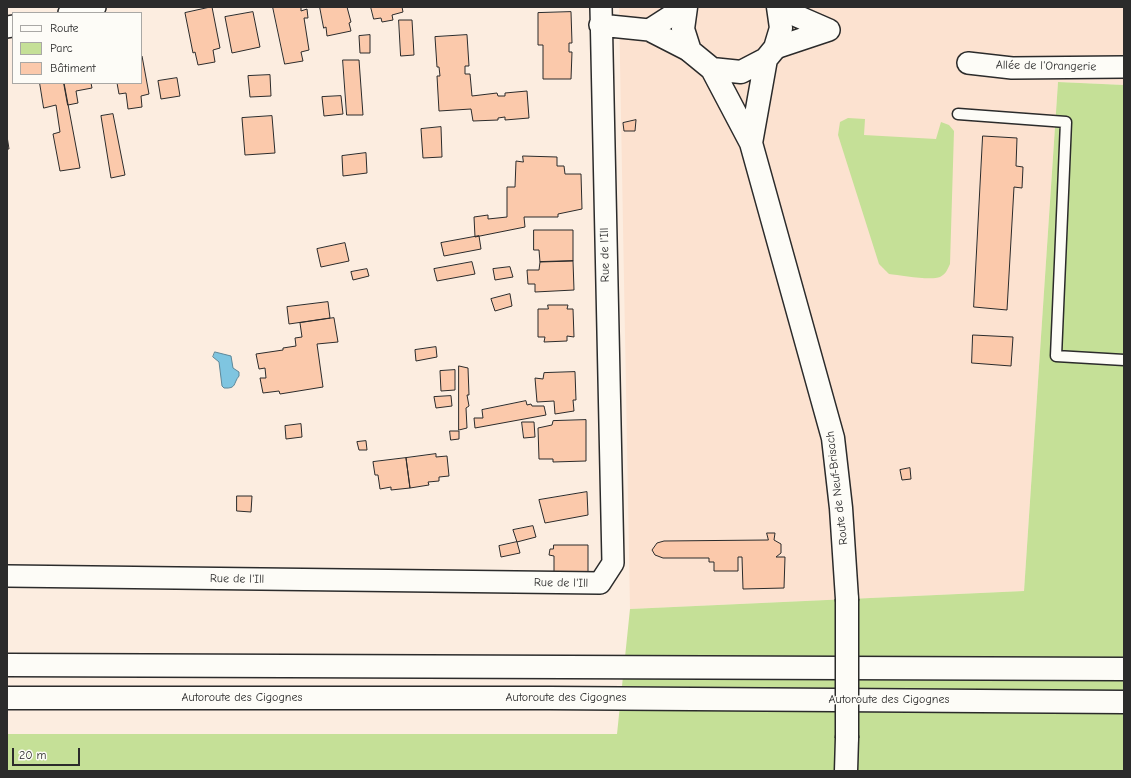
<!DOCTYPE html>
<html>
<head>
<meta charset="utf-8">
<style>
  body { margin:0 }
  #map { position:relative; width:1131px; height:778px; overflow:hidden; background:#fcede0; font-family:"Comic Neue",sans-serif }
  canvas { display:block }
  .frame { position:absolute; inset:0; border:8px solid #2b2b2b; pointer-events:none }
  .legend { position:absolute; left:12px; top:12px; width:130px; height:72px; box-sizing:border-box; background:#fdfcf7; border:1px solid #a9a8a5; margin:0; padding:5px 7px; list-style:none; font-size:12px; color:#2b2b2b }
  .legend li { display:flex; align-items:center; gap:8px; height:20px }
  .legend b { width:20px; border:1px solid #a9a8a5 }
  .scale { position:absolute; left:12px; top:748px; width:68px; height:18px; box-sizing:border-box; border:2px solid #2b2b2b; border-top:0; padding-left:5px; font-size:12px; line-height:14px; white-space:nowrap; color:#2b2b2b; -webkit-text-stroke:3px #fdfcf7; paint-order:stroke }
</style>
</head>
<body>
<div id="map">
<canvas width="1131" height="778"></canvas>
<div class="frame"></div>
<ul class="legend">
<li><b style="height:5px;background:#fdfcf7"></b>Route</li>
<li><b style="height:11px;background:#c5e097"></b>Parc</li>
<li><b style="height:11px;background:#fbc9ab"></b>Bâtiment</li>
</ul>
<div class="scale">20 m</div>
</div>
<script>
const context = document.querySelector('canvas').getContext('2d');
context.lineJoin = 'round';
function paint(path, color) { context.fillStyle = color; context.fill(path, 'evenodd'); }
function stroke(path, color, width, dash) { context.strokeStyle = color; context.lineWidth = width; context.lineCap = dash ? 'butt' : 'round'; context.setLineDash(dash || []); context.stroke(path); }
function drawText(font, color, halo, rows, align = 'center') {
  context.font = font + ' "Comic Neue",sans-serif'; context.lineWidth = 3; context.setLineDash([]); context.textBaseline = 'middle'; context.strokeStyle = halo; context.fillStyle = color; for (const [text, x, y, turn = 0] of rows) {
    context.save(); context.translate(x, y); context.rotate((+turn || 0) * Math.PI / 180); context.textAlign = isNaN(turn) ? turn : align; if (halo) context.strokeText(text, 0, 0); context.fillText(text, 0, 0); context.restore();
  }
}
paint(new Path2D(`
  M 619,7 L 1124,7 L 1124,85 L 1058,82 L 1024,591 L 630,609 Z`), '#fce2d0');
paint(new Path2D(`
  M 1058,82 L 1124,85 L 1124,771 L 7,771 L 7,734 L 617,734 L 630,609 L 1024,591 Z
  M 848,118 L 865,119 L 864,135 L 936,139 L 941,122 L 949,125 L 954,131 L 950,264 C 947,270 946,274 940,277 C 931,281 900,275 889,274 L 879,264 L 838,135 L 840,122 Z`), '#c5e097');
const water = new Path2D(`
  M 215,352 L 231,356 L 233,368 L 239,372 L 239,376 C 233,383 237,389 224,388 L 222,386 L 219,362 L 213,357 Z`);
paint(water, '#7fc5e0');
stroke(water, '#5d8798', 1);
const building = new Path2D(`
  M 212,7 L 220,48 L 213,50 L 215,62 L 198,65 L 195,52 L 193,53 L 185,13 Z
  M 273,7 L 301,7 L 301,11 L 307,9 L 308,18 L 304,18 L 309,50 L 301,52 L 303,61 L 285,64 Z
  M 320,7 L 347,7 L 351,22 L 349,23 L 351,31 L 327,36 L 326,27 L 324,28 Z
  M 371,7 L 402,7 L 403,12 L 392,15 L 393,20 L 382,22 L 381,18 L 374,19 Z
  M 253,12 L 260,47 L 232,53 L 225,17 Z
  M 571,12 L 572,43 L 569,43 L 569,52 L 572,52 L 571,79 L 543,79 L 543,45 L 538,45 L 538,13 Z
  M 399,20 L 412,20 L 414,55 L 401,56 Z
  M 370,35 L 370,53 L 360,53 L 359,36 Z
  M 467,35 L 469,66 L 465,66 L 465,74 L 470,74 L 472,96 L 497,93 L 498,96 L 505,96 L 505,93 L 527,91 L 529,118 L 505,120 L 505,117 L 498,118 L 498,120 L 473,121 L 471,109 L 439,111 L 437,76 L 440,76 L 439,67 L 437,67 L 435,37 Z
  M 141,56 L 142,56 L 149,94 L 141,96 L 142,107 L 128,109 L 126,93 L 119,94 L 117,83 L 141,83 Z
  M 343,60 L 359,60 L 363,115 L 347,115 Z
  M 270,75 L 271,96 L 250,97 L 248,76 Z
  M 177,78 L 180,96 L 161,99 L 158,81 Z
  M 40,83 L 64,83 L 80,168 L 60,171 L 53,134 L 60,132 L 56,105 L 44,108 Z
  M 64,83 L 91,83 L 92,88 L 76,91 L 78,103 L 68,105 Z
  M 341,96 L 343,114 L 324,116 L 322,97 Z
  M 113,114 L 125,175 L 111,178 L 101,116 Z
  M 272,116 L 275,153 L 245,155 L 242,118 Z
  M 636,120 L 635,131 L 624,131 L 623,123 Z
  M 441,127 L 442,157 L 423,158 L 421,129 Z
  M 7,136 L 9,149 L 7,149 Z
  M 983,136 L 1017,138 L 1016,166 L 1023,167 L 1022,188 L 1014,187 L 1007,310 L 974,307 Z
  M 366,153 L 367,173 L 343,176 L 342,156 Z
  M 523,156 L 557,157 L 557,166 L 564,166 L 565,174 L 581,174 L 582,209 L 558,214 L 558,217 L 524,217 L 525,227 L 475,237 L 474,217 L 488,215 L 488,219 L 507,217 L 507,187 L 515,187 L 516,161 L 523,162 Z
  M 534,230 L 573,230 L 573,261 L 540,262 L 539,250 L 534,250 Z
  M 479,236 L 481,249 L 444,256 L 441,243 Z
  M 345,243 L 349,261 L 321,267 L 317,249 Z
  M 573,261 L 574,290 L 535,292 L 535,284 L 528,284 L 527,270 L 539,270 L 540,262 Z
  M 472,262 L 475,274 L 437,281 L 434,269 Z
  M 510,267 L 513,277 L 495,280 L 493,269 Z
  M 367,269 L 369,276 L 353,280 L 351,272 Z
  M 510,294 L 512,306 L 495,311 L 491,299 Z
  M 328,302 L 330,318 L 289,324 L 287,307 Z
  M 548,305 L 568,305 L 567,309 L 573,309 L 574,337 L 567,336 L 567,341 L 544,342 L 545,337 L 538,337 L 538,309 L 548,309 Z
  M 334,318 L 338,342 L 317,344 L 323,387 L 280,394 L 279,391 L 263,393 L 260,378 L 266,378 L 265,368 L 259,369 L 256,354 L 283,350 L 283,348 L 296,346 L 295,338 L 302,337 L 300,323 Z
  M 973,335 L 1013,337 L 1011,366 L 972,363 Z
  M 436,347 L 437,357 L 416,361 L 415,350 Z
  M 459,366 L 468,368 L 469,395 L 467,395 L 469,406 L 466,408 L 467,428 L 459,430 Z
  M 455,370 L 455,390 L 441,391 L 440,371 Z
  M 575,372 L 576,400 L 573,400 L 574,411 L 555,414 L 554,401 L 537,402 L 535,378 L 543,379 L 544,373 Z
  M 451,396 L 452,406 L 436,408 L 434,397 Z
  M 526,401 L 527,405 L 531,404 L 532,406 L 544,406 L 546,415 L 475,428 L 474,418 L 483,418 L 482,410 Z
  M 586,420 L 586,461 L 553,462 L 553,459 L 539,459 L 538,428 L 552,425 L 553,421 Z
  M 522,422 L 534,422 L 535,437 L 524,438 Z
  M 301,424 L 302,437 L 286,439 L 285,426 Z
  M 450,431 L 459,431 L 459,439 L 451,440 Z
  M 366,441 L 367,450 L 359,450 L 357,442 Z
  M 436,454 L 436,457 L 447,456 L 449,476 L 439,477 L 439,481 L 428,482 L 429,485 L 410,488 L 406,458 Z
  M 406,458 L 410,488 L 391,490 L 391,487 L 380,489 L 378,475 L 375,475 L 373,462 Z
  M 910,468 L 911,479 L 902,480 L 900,470 Z
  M 587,492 L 588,515 L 545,523 L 539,500 Z
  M 237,496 L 252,496 L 251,512 L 237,511 Z
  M 533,526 L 536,537 L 517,542 L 513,530 Z
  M 767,533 L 775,533 L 774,540 L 781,544 L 781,553 L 776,557 L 785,557 L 784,588 L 743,589 L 742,557 L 738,557 L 738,571 L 714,571 L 714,562 L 709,562 L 709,558 L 663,558 L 655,555 L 652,550 L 657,543 L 664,541 L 768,540 Z
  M 517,542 L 520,553 L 501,557 L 499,546 Z
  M 554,545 L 588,545 L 588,575 L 554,576 L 554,556 L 549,555 L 550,549 L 553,549 Z`);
paint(building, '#fbc9ab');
stroke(building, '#2b2b2b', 1);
const service = new Path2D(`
  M 958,114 L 1066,122 L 1056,356 L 1124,360`);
const minor = new Path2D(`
  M 780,7 L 790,13 L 829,30
  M 69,13 L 95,7
  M 600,25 L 649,30 L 690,51
  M 7,27 L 13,26
  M 649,30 L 685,7
  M 775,48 L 829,30
  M 968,63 L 1012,68 L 1124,67
  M 7,576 L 600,583 L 613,563 L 601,7`);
const secondary = new Path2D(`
  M 686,7 L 683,29 L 690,51 L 712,69 L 741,72 L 766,59 L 775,48 L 781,28 L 778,7
  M 712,69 L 751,143 L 833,438 L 841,508 L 847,599
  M 751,143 L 766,59
  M 846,771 L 847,738`);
const motorway = new Path2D(`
  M 7,665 L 1124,669
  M 7,698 L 549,698 L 1124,702`);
stroke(service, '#2b2b2b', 13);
stroke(minor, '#2b2b2b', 24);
stroke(secondary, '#2b2b2b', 25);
stroke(motorway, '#2b2b2b', 25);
stroke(service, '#fdfcf7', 10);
stroke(minor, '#fdfcf7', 21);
stroke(secondary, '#fdfcf7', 22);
stroke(motorway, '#fdfcf7', 22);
const secondaryBridge = new Path2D(`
  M 847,738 L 847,599`);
stroke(secondaryBridge, '#2b2b2b', 25, []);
stroke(secondaryBridge, '#fdfcf7', 22);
drawText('12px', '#2b2b2b', '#fdfcf7', [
  ["Allée de l'Orangerie",1046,66,1],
  ["Rue de l'Ill",605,255,-91],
  ["Route de Neuf-Brisach",837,488,-97],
  ["Rue de l'Ill",237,579,1],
  ["Rue de l'Ill",561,583,1],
  ["Autoroute des Cigognes",242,698],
  ["Autoroute des Cigognes",566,698],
  ["Autoroute des Cigognes",889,700]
]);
</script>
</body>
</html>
